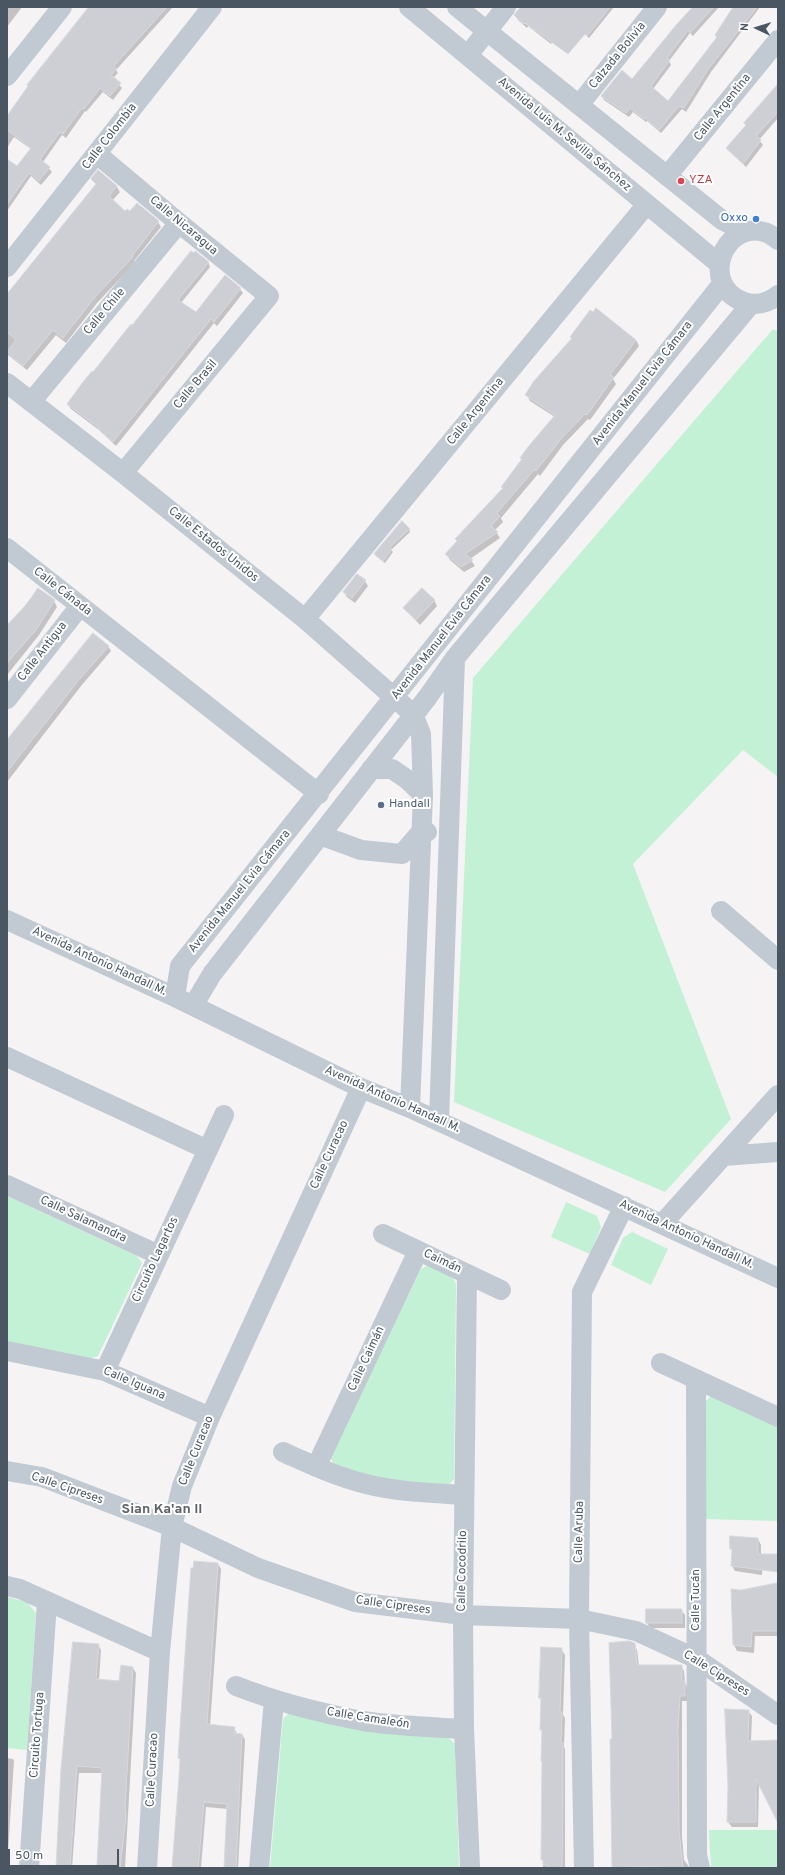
<!DOCTYPE html>
<html>
<head>
<meta charset="utf-8">
<style>
  body { margin:0 }
  #map { position:relative; width:785px; height:1875px; overflow:hidden; background:#f5f3f3; font-family:Overpass,sans-serif }
  canvas { display:block }
  .frame { position:absolute; inset:0; border:8px solid #4a5661; pointer-events:none }
  .north { position:absolute; left:737px; top:8px; width:40px; height:40px; -webkit-text-stroke:3px #fff; paint-order:stroke; rotate:274deg; font-size:11px; font-weight:700; line-height:16px; text-align:center; color:#4a5661 }
  .north::after { content:''; display:block; margin:auto; width:14px; height:18px; background:#4a5661; clip-path:polygon(50% 0,100% 100%,50% 72%,0 100%) }
  .scale { position:absolute; left:8px; top:1849px; width:111px; height:18px; box-sizing:border-box; border:2px solid #4a5661; border-top:0; padding-left:5px; font-size:12px; line-height:14px; white-space:nowrap; color:#4a5661; -webkit-text-stroke:3px #fff; paint-order:stroke }
</style>
</head>
<body>
<div id="map">
<canvas width="785" height="1875"></canvas>
<div class="frame"></div>
<div class="north">N</div>
<div class="scale">50 m</div>
</div>
<script>
const context = document.querySelector('canvas').getContext('2d');
context.lineJoin = 'round';
function paint(path, color) { context.fillStyle = color; context.fill(path, 'evenodd'); }
function stroke(path, color, width, dash) { context.strokeStyle = color; context.lineWidth = width; context.lineCap = dash ? 'butt' : 'round'; context.setLineDash(dash || []); context.stroke(path); }
function drawText(font, color, halo, rows, align = 'center') {
  context.font = font + ' Overpass,sans-serif'; context.lineWidth = 4; context.setLineDash([]); context.textBaseline = 'middle'; context.strokeStyle = halo; context.fillStyle = color; for (const [text, x, y, turn = 0] of rows) {
    context.save(); context.translate(x, y); context.rotate((+turn || 0) * Math.PI / 180); context.textAlign = isNaN(turn) ? turn : align; if (halo) context.strokeText(text, 0, 0); context.fillText(text, 0, 0); context.restore();
  }
}
paint(new Path2D(`
  M 773,329 L 778,332 L 778,777 L 743,750 L 633,864 L 731,1119 L 665,1192 L 454,1102 L 473,678 Z
  M 7,1196 L 137,1256 L 142,1263 L 98,1356 L 88,1359 L 7,1342 Z
  M 566,1202 L 597,1216 L 601,1227 L 590,1254 L 551,1237 Z
  M 632,1232 L 668,1249 L 651,1285 L 611,1265 L 623,1238 Z
  M 429,1265 L 451,1274 L 456,1284 L 454,1479 L 448,1486 L 384,1480 L 335,1466 L 330,1457 L 421,1269 Z
  M 711,1396 L 778,1427 L 778,1521 L 706,1519 L 706,1401 Z
  M 7,1597 L 27,1602 L 36,1613 L 27,1750 L 7,1748 Z
  M 289,1713 L 446,1736 L 455,1744 L 459,1868 L 270,1868 L 283,1719 Z
  M 709,1830 L 778,1830 L 778,1868 L 711,1868 Z`), '#c3f1d5');
paint(new Path2D(`
  M 7,7 L 22,7 L 7,27 Z
  M 90,7 L 173,7 L 116,70 L 118,73 L 113,78 L 122,88 L 113,100 L 103,92 L 86,112 L 85,111 L 66,138 L 62,135 L 43,162 L 52,172 L 41,185 L 31,176 L 7,211 L 7,160 L 17,168 L 31,149 L 14,137 L 7,148 L 7,119 Z
  M 523,7 L 573,7 L 551,44 L 528,26 L 527,28 L 518,20 L 515,15 Z
  M 595,7 L 614,7 L 589,38 L 581,31 Z
  M 694,7 L 719,7 L 693,36 L 690,33 L 669,61 L 671,65 L 653,89 L 668,103 L 740,7 L 760,7 L 711,72 L 686,112 L 682,109 L 661,133 L 647,121 L 646,122 L 633,112 L 629,117 L 604,100 L 602,96 L 632,81 Z
  M 778,85 L 778,118 L 759,140 L 763,145 L 746,167 L 727,148 L 747,126 Z
  M 98,171 L 117,187 L 120,192 L 112,201 L 125,212 L 130,213 L 137,204 L 158,222 L 161,227 L 134,261 L 135,263 L 97,303 L 66,343 L 56,335 L 27,370 L 7,354 L 7,294 L 96,185 L 92,179 Z
  M 208,262 L 210,267 L 181,303 L 197,314 L 240,289 L 243,293 L 217,326 L 214,323 L 116,446 L 99,430 L 71,409 L 68,404 L 94,373 Z
  M 636,340 L 639,346 L 613,379 L 616,384 L 590,420 L 588,419 L 563,445 L 540,476 L 538,474 L 501,518 L 503,522 L 495,530 L 500,538 L 470,559 L 475,566 L 464,572 L 450,560 L 446,554 L 503,489 L 502,487 L 555,417 L 530,401 L 527,395 Z
  M 409,529 L 410,532 L 391,550 L 393,552 L 385,563 L 377,557 L 375,554 Z
  M 365,581 L 368,586 L 355,603 L 347,597 L 344,592 Z
  M 38,589 L 54,601 L 57,607 L 39,635 L 7,675 L 7,628 Z
  M 434,600 L 437,606 L 420,625 L 404,608 Z
  M 108,646 L 111,651 L 81,686 L 7,782 L 7,742 Z
  M 758,1539 L 761,1545 L 761,1556 L 763,1560 L 762,1575 L 735,1571 L 732,1566 L 733,1552 L 731,1549 Z
  M 218,1564 L 221,1569 L 210,1726 L 234,1728 L 237,1734 L 242,1734 L 245,1740 L 238,1868 L 225,1868 L 228,1809 L 206,1807 L 201,1868 L 173,1868 Z
  M 778,1584 L 778,1636 L 755,1636 L 754,1653 L 737,1651 L 734,1645 L 732,1590 L 741,1591 Z
  M 681,1610 L 685,1615 L 685,1628 L 650,1628 L 647,1623 Z
  M 634,1644 L 637,1650 L 639,1666 L 681,1666 L 684,1671 L 685,1683 L 688,1688 L 688,1701 L 682,1701 L 682,1836 L 684,1860 L 690,1868 L 614,1868 L 611,1740 L 613,1740 Z
  M 98,1645 L 101,1650 L 99,1680 L 120,1682 L 133,1668 L 136,1673 L 125,1868 L 98,1868 L 102,1773 L 79,1773 L 72,1868 L 56,1868 Z
  M 561,1649 L 565,1655 L 563,1715 L 565,1718 L 564,1747 L 565,1749 L 565,1868 L 543,1868 L 542,1702 L 540,1698 Z
  M 748,1711 L 752,1716 L 751,1742 L 778,1741 L 778,1821 L 759,1783 L 758,1827 L 732,1827 L 728,1822 Z
  M 7,1758 L 13,1759 L 14,1761 L 7,1868 Z`), '#0003');
const building = new Path2D(`
  M 89,7 L 167,7 L 114,66 L 116,69 L 111,75 L 121,83 L 110,96 L 100,88 L 84,109 L 82,108 L 63,134 L 60,132 L 40,159 L 50,167 L 39,181 L 29,173 L 7,204 L 7,159 L 17,166 L 31,148 L 7,130 L 7,116 L 28,86 L 27,85 Z
  M 521,7 L 610,7 L 587,36 L 585,34 L 568,54 L 525,23 L 524,24 L 514,15 Z
  M 693,7 L 714,7 L 690,33 L 688,30 L 667,58 L 670,60 L 651,86 L 668,101 L 717,37 L 715,35 L 733,7 L 757,7 L 709,68 L 684,108 L 679,106 L 659,130 L 645,118 L 644,119 L 630,108 L 626,113 L 601,96 L 622,70 L 632,79 L 677,24 Z
  M 778,84 L 778,112 L 756,136 L 761,140 L 743,164 L 726,148 L 746,125 L 744,123 Z
  M 98,170 L 117,186 L 109,196 L 125,211 L 127,209 L 130,211 L 137,203 L 159,221 L 132,256 L 133,257 L 95,297 L 63,338 L 53,330 L 23,366 L 7,352 L 16,340 L 7,332 L 7,294 L 96,184 L 91,179 Z
  M 191,251 L 194,253 L 195,251 L 209,262 L 178,300 L 196,312 L 225,275 L 241,288 L 214,322 L 211,319 L 113,442 L 98,429 L 99,428 L 67,404 L 83,382 L 92,371 L 93,372 L 131,324 L 132,325 Z
  M 596,308 L 636,340 L 610,375 L 614,377 L 587,415 L 585,414 L 561,439 L 536,471 L 535,469 L 497,513 L 500,516 L 491,526 L 498,532 L 465,554 L 473,560 L 461,567 L 445,554 L 457,541 L 455,539 L 503,488 L 501,487 L 522,459 L 520,458 L 528,447 L 555,415 L 525,395 L 534,381 L 572,338 L 570,337 L 590,310 L 593,312 Z
  M 402,521 L 410,529 L 390,547 L 392,549 L 383,561 L 374,554 Z
  M 357,574 L 366,580 L 352,598 L 343,592 Z
  M 38,588 L 55,600 L 36,630 L 7,663 L 7,625 L 28,603 Z
  M 422,588 L 435,600 L 416,620 L 403,608 Z
  M 93,633 L 109,646 L 78,681 L 7,772 L 7,740 Z
  M 730,1536 L 758,1538 L 758,1554 L 778,1554 L 778,1572 L 731,1566 L 732,1549 L 730,1549 Z
  M 194,1561 L 218,1563 L 207,1724 L 235,1727 L 234,1733 L 242,1734 L 236,1868 L 224,1868 L 227,1804 L 204,1802 L 198,1868 L 172,1868 L 179,1777 L 180,1759 L 178,1758 L 187,1625 L 191,1568 L 193,1568 Z
  M 778,1583 L 778,1631 L 752,1631 L 751,1647 L 733,1645 L 731,1589 L 741,1590 Z
  M 646,1609 L 682,1609 L 682,1623 L 646,1623 Z
  M 629,1641 L 635,1643 L 637,1665 L 682,1665 L 682,1681 L 685,1681 L 685,1696 L 680,1696 L 678,1727 L 679,1830 L 683,1868 L 657,1868 L 657,1866 L 612,1868 L 610,1739 L 612,1739 L 609,1643 Z
  M 73,1642 L 99,1644 L 96,1679 L 119,1681 L 121,1665 L 133,1667 L 125,1808 L 126,1816 L 120,1868 L 99,1868 L 97,1866 L 102,1768 L 77,1766 L 70,1868 L 56,1868 L 61,1769 Z
  M 541,1647 L 562,1648 L 560,1712 L 562,1712 L 561,1743 L 563,1743 L 563,1790 L 562,1868 L 547,1868 L 547,1865 L 543,1865 L 543,1860 L 541,1860 L 542,1761 L 541,1761 L 542,1730 L 540,1730 L 541,1698 L 539,1698 Z
  M 725,1709 L 749,1710 L 748,1741 L 778,1740 L 778,1823 L 756,1779 L 756,1822 L 727,1822 L 728,1786 Z`);
paint(building, '#cdcfd5');
stroke(building, '#d7d9de', 1);
stroke(new Path2D(`
  M 409,7 L 718,263
  M 457,7 L 722,220 L 746,232
  M 468,55 L 506,7
  M 7,76 L 62,7
  M 579,105 L 657,7
  M 97,154 L 179,223 L 269,296 L 123,473
  M 667,176 L 778,40
  M 778,240 C 774,237 769,233 764,232 C 724,220 698,285 744,302 C 756,306 768,303 778,295
  M 7,267 L 212,7
  M 7,383 L 123,473 L 305,619 L 413,714 L 421,734 L 423,795 L 410,1108
  M 31,402 L 179,223
  M 7,548 L 319,794
  M 305,619 L 647,204
  M 7,699 L 80,606
  M 371,769 L 392,769 L 408,780 L 423,795
  M 320,835 L 361,850 L 402,854 L 421,832 L 427,832
  M 721,911 L 778,960
  M 7,920 L 175,997 L 361,1088 L 410,1108 L 778,1278
  M 175,997 L 180,966 L 722,284
  M 193,1006 L 212,974 L 427,698 L 455,658 L 751,304
  M 7,1057 L 208,1150
  M 439,1121 L 455,658
  M 723,1156 L 778,1152
  M 7,1185 L 159,1255
  M 662,1224 L 778,1095
  M 383,1234 L 501,1290
  M 467,1274 L 463,1615 L 464,1729 L 470,1868
  M 7,1351 L 105,1371 L 210,1417
  M 661,1363 L 778,1417
  M 105,1371 L 224,1115
  M 696,1380 L 697,1855 L 700,1868
  M 283,1452 C 310,1464 337,1477 366,1484 C 398,1492 431,1493 464,1495
  M 316,1467 L 418,1251
  M 7,1471 L 42,1477 L 172,1527 L 258,1568 L 355,1602 L 463,1615 L 579,1619 L 636,1631 L 697,1659 L 778,1715
  M 7,1586 L 20,1589 L 160,1652
  M 236,1686 C 277,1702 320,1713 363,1721 C 396,1726 430,1727 464,1729
  M 29,1868 L 47,1602
  M 147,1868 L 160,1652 L 172,1527 L 182,1486 L 210,1417 L 361,1088
  M 259,1868 L 274,1700
  M 584,1868 L 579,1619 L 582,1292 L 624,1206`), '#c1cad2', 20);
for (const [x, y, r, color] of [
  [681,181,4,"#e0444e"],
  [756,219,4,"#3f7fe0"],
  [381,805,4,"#5c6f8a"]
]) { const dot = new Path2D(); dot.arc(x, y, r, 0, 2 * Math.PI); context.fillStyle = color; context.fill(dot); stroke(dot, '#fff', 1.5); }
drawText('12px', '#4a5661', '#fff', [
  ["Calzada Bolivia",618,56,-51],
  ["Calle Argentina",723,108,-51],
  ["Avenida Luis M. Sevilla Sánchez",564,135,40],
  ["Calle Colombia",110,137,-52],
  ["Calle Nicaragua",183,226,40],
  ["Calle Chile",105,312,-50],
  ["Avenida Manuel Evia Cámara",643,384,-52],
  ["Calle Brasil",196,385,-50],
  ["Calle Argentina",476,412,-51],
  ["Calle Estados Unidos",213,545,39],
  ["Calle Cánada",62,592,38],
  ["Avenida Manuel Evia Cámara",442,638,-52],
  ["Calle Antigua",43,652,-52],
  ["Avenida Manuel Evia Cámara",240,892,-51],
  ["Avenida Antonio Handall M.",99,962,25],
  ["Avenida Antonio Handall M.",392,1100,24],
  ["Calle Curacao",330,1155,-65],
  ["Calle Salamandra",83,1220,25],
  ["Avenida Antonio Handall M.",686,1235,25],
  ["Circuito Lagartos",156,1260,-65],
  ["Caimán",442,1262,25],
  ["Calle Caimán",367,1359,-65],
  ["Calle Iguana",134,1384,23],
  ["Calle Curacao",197,1451,-68],
  ["Calle Cipreses",67,1489,19],
  ["Calle Aruba",580,1532,-89],
  ["Calle Cocodrilo",463,1571,-89],
  ["Calle Tucán",697,1600,-90],
  ["Calle Cipreses",393,1606,8],
  ["Calle Cipreses",716,1674,32],
  ["Calle Camaleón",368,1719,9],
  ["Circuito Tortuga",38,1735,-86],
  ["Calle Curacao",153,1770,-87]
]);
drawText('12px', '#be3a42', '#fff', [
  ["YZA",689,181]
], 'left');
drawText('12px', '#366cbe', '#fff', [
  ["Oxxo",748,219]
], 'right');
drawText('12px', '#4e5e75', '#fff', [
  ["Handall",389,805]
], 'left');
drawText('bold 14px', '#5f6368', '#fff', [
  ["Sian Ka'an II",162,1510]
]);
</script>
</body>
</html>
